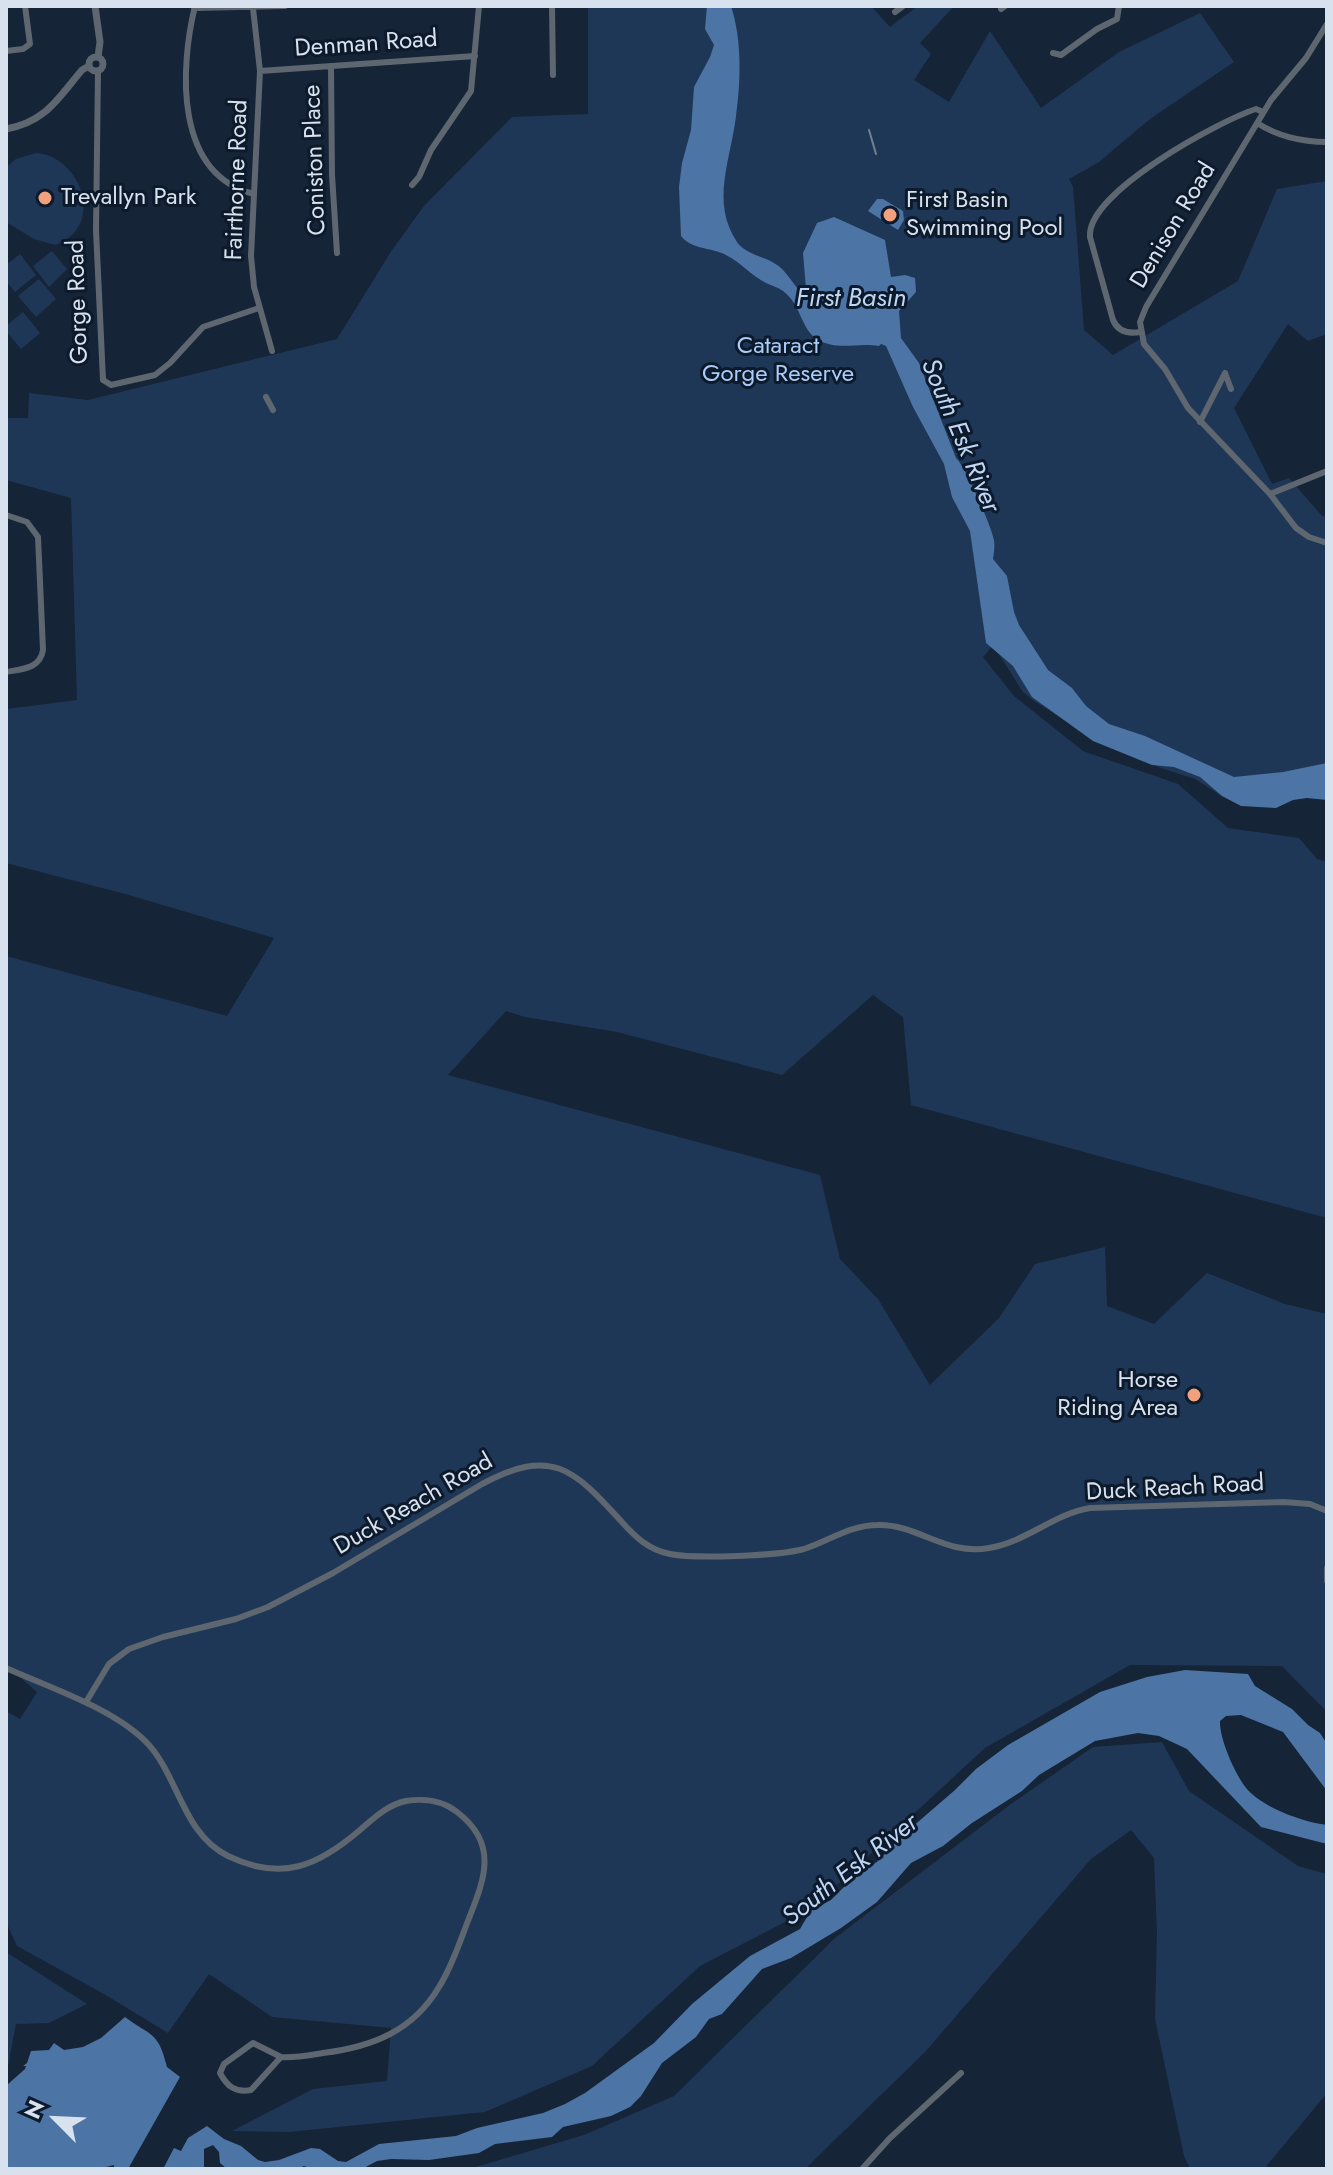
<!DOCTYPE html>
<html>
<head>
<meta charset="utf-8">
<style>
  body { margin:0 }
  #map { position:relative; width:1333px; height:2175px; overflow:hidden; background:#152436; font-family:Jost,sans-serif }
  canvas { display:block }
  .frame { position:absolute; inset:0; border:8px solid #d8e2ee; pointer-events:none }
  .north { position:absolute; left:16px; top:2079px; width:80px; height:80px; -webkit-text-stroke:6px #0c1a2c; paint-order:stroke; rotate:294deg; font-size:22px; font-weight:700; line-height:32px; text-align:center; color:#d8e2ee }
  .north::after { content:''; display:block; margin:auto; width:28px; height:36px; background:#d8e2ee; clip-path:polygon(50% 0,100% 100%,50% 72%,0 100%) }
</style>
</head>
<body>
<div id="map">
<canvas width="1333" height="2175"></canvas>
<div class="frame"></div>
<div class="north">N</div>
</div>
<script>
const context = document.querySelector('canvas').getContext('2d');
context.lineJoin = 'round';
function paint(path, color) { context.fillStyle = color; context.fill(path, 'evenodd'); }
function stroke(path, color, width, dash) { context.strokeStyle = color; context.lineWidth = width; context.lineCap = dash ? 'butt' : 'round'; context.setLineDash(dash || []); context.stroke(path); }
function drawText(font, color, halo, rows, align = 'center') {
  context.font = font + ' Jost,sans-serif'; context.lineWidth = 6; context.setLineDash([]); context.textBaseline = 'middle'; context.strokeStyle = halo; context.fillStyle = color; for (const [text, x, y, turn = 0] of rows) {
    context.save(); context.translate(x, y); context.rotate((+turn || 0) * Math.PI / 180); context.textAlign = isNaN(turn) ? turn : align; if (halo) context.strokeText(text, 0, 0); context.fillText(text, 0, 0); context.restore();
  }
}
paint(new Path2D(`
  M 588,6 L 871,6 L 890,27 L 918,6 L 954,6 L 920,43 L 931,54 L 914,80 L 949,102 L 990,31 L 1041,108 L 1119,52 L 1200,13 L 1234,62 L 1150,119 L 1099,162 L 1069,179 L 1073,187 L 1084,330 L 1113,355 L 1238,281 L 1277,189 L 1327,181 L 1327,334 L 1308,341 L 1288,324 L 1234,408 L 1272,484 L 1289,478 L 1322,516 L 1327,517 L 1327,782 L 1223,797 L 1195,779 L 1161,768 L 1074,726 L 1034,701 L 1023,692 L 993,645 L 983,657 L 1014,696 L 1083,751 L 1178,784 L 1228,828 L 1299,838 L 1317,859 L 1327,862 L 1327,1218 L 911,1105 L 903,1017 L 873,995 L 782,1075 L 617,1032 L 525,1017 L 506,1011 L 448,1075 L 820,1175 L 840,1259 L 878,1299 L 930,1385 L 999,1318 L 1035,1264 L 1105,1247 L 1107,1306 L 1154,1324 L 1207,1273 L 1285,1304 L 1327,1314 L 1327,1712 L 1282,1666 L 1130,1665 L 985,1748 L 812,1908 L 700,1966 L 592,2066 L 485,2112 L 289,2132 L 232,2131 L 313,2089 L 387,2081 L 391,2028 L 272,2017 L 209,1974 L 168,2033 L 104,1994 L 17,1946 L 6,1922 L 6,1711 L 20,1719 L 37,1692 L 6,1665 L 6,956 L 227,1016 L 274,938 L 129,895 L 6,863 L 6,709 L 77,700 L 71,498 L 6,480 L 6,418 L 28,418 L 29,393 L 88,400 L 337,339 L 392,250 L 424,206 L 512,117 L 588,114 Z
  M 36,153 C 82,156 106,228 55,245 L 34,239 L 6,222 L 6,167 L 16,159 Z
  M 52,251 L 67,269 L 49,287 L 33,266 Z
  M 20,254 L 36,275 L 15,292 L 6,281 L 6,265 Z
  M 39,279 L 56,299 L 36,317 L 18,296 Z
  M 23,312 L 40,333 L 21,349 L 6,331 L 6,326 Z
  M 1162,1742 L 1189,1791 L 1298,1866 L 1327,1874 L 1327,2093 L 1264,2169 L 1190,2169 L 1184,2156 L 1155,2019 L 1157,1933 L 1154,1858 L 1131,1830 L 1091,1859 L 926,2051 L 805,2169 L 469,2169 L 584,2135 L 674,2096 L 835,1938 L 1011,1804 L 1093,1747 Z
  M 6,1952 L 87,2004 L 49,2023 L 16,2024 L 6,2077 Z`), '#1f3756');
paint(new Path2D(`
  M 707,6 L 731,6 C 742,40 741,80 736,116 C 731,159 710,202 737,242 C 745,254 763,256 774,263 C 786,269 794,286 803,295 L 806,289 L 803,253 L 817,223 L 834,217 L 885,240 L 891,277 L 905,275 L 915,278 L 916,292 L 899,311 L 901,338 L 919,363 L 956,458 C 965,466 992,527 994,540 C 995,546 994,553 993,559 L 1007,576 L 1014,612 L 1019,625 L 1048,670 L 1072,688 L 1086,706 L 1109,724 L 1145,736 L 1234,777 L 1283,772 L 1327,763 L 1327,800 L 1307,798 L 1293,800 L 1276,808 L 1241,806 L 1222,796 L 1200,777 L 1174,767 L 1152,765 L 1093,741 L 1032,697 L 1013,666 L 986,643 L 970,531 L 952,497 L 944,464 L 913,407 L 886,346 L 881,344 L 879,346 C 857,342 838,351 818,340 C 800,329 802,305 783,291 C 778,287 772,286 766,283 C 752,276 740,262 726,255 C 711,247 692,250 681,236 L 679,187 L 682,163 L 691,130 L 694,87 L 710,57 L 714,45 L 705,29 Z
  M 877,199 L 883,199 L 903,211 L 904,220 L 898,230 L 868,211 Z
  M 1185,1670 L 1248,1674 L 1255,1686 L 1292,1709 L 1308,1725 L 1320,1733 L 1327,1744 L 1327,1791 L 1283,1732 L 1241,1715 L 1226,1716 L 1220,1721 C 1219,1739 1238,1783 1252,1794 C 1270,1810 1304,1822 1327,1825 L 1327,1844 L 1261,1827 L 1187,1749 L 1159,1736 L 1138,1733 L 1095,1741 L 1039,1775 L 1022,1791 L 972,1823 L 943,1846 L 911,1863 L 877,1902 L 841,1928 L 791,1958 L 762,1969 L 722,2014 L 709,2019 L 696,2037 L 662,2063 L 641,2096 L 630,2107 L 611,2116 L 563,2127 L 552,2137 L 495,2144 L 479,2153 L 429,2160 L 391,2159 L 377,2161 L 362,2169 L 312,2169 L 304,2166 L 297,2169 L 227,2169 L 220,2163 L 219,2152 L 213,2145 L 204,2149 L 204,2169 L 163,2169 L 174,2148 L 181,2151 L 188,2138 L 207,2126 L 224,2139 L 241,2146 L 258,2160 L 265,2162 L 279,2160 L 311,2148 L 320,2149 L 338,2161 L 346,2162 L 379,2144 L 456,2136 L 477,2128 L 543,2113 L 565,2104 L 585,2093 L 654,2043 L 692,2004 L 750,1956 L 800,1929 L 811,1910 L 831,1900 L 848,1883 L 878,1861 L 904,1834 L 955,1790 L 976,1769 L 1008,1745 L 1100,1692 L 1147,1677 Z
  M 125,2017 C 152,2037 158,2031 167,2067 L 180,2077 L 128,2169 L 114,2169 L 114,2165 L 98,2169 L 6,2169 L 7,2085 L 25,2069 L 26,2066 L 23,2066 L 27,2063 L 31,2051 L 49,2050 L 54,2043 L 64,2050 L 83,2047 L 101,2038 Z`), '#4c74a5');
stroke(new Path2D(`
  M 195,6 C 180,68 174,174 254,194
  M 552,6 L 553,75
  M 194,8 L 285,6
  M 253,8 L 260,71 L 251,256 L 254,287 L 272,351
  M 1001,9 L 1005,6
  M 895,12 L 903,6
  M 1327,24 L 1306,58 L 1271,100 L 1146,307 L 1140,322 L 1144,344 L 1165,369 L 1188,408 L 1270,494 L 1296,528 L 1309,537 L 1327,543
  M 6,51 L 23,49 L 30,44 L 25,6
  M 1053,53 L 1061,55 L 1097,29 L 1117,19 L 1119,6
  M 331,66 L 332,175 L 337,253
  M 98,71 L 96,230 L 103,380 L 111,385 L 155,375 L 170,363 L 203,327 L 259,308
  M 260,71 L 475,56
  M 1257,123 C 1279,137 1301,142 1327,142
  M 412,185 L 419,177 L 431,150 L 471,91 L 479,6
  M 1140,332 C 1128,334 1118,332 1113,320 L 1090,237 C 1086,193 1219,121 1256,109 L 1263,112
  M 1225,373 L 1231,389
  M 266,397 L 273,410
  M 1200,422 L 1225,373
  M 1270,494 L 1327,471
  M 6,515 L 27,522 L 38,537 L 43,650 C 40,669 22,669 6,672
  M 1327,1568 L 1327,1581
  M 6,1668 C 50,1688 116,1709 149,1745 C 179,1779 184,1835 228,1856 C 282,1882 318,1866 360,1830 C 374,1818 387,1805 406,1801 C 424,1798 443,1801 457,1812 C 502,1846 482,1884 466,1926 C 458,1947 451,1968 439,1987 C 413,2031 372,2047 323,2053 C 310,2055 295,2058 281,2057 L 251,2090 C 235,2093 227,2086 220,2073 L 224,2064 L 253,2043 L 281,2057
  M 86,1702 L 109,1664 L 129,1649 L 163,1637 L 236,1619 L 268,1607 L 333,1573 L 482,1484 C 551,1447 573,1468 621,1521 C 635,1537 649,1550 670,1554 C 696,1559 778,1556 804,1549 C 829,1541 850,1525 878,1525 C 918,1524 945,1556 989,1548 C 1026,1542 1054,1514 1090,1508 L 1284,1502 L 1310,1504 L 1327,1511
  M 862,2169 L 890,2138 L 961,2073`), '#5e6670', 6);
stroke(new Path2D(`
  M 95,6 L 100,42 L 98,57
  M89 64a7 7 0 1 1 14 0a7 7 0 1 1-14 0Z
  M 6,129 C 46,122 58,98 82,70 L 89,66`), '#5e6670', 7);
stroke(new Path2D(`
  M 869,130 L 876,154`), '#73808f', 2);
for (const [x, y, r, color] of [
  [45,198,8,"#f1a17d"],
  [890,215,8,"#f1a17d"],
  [1194,1395,8,"#f1a17d"]
]) { const dot = new Path2D(); dot.arc(x, y, r, 0, 2 * Math.PI); context.fillStyle = color; context.fill(dot); stroke(dot, '#0c1a2c', 3); }
drawText('24px', '#d8e2ee', '#0c1a2c', [
  ["Denman Road",366,45,-4],
  ["Coniston Place",316,160,-92],
  ["Fairthorne Road",238,180,-88],
  ["Denison Road",1174,226,-59],
  ["Gorge Road",79,302,-92],
  ["Duck Reach Road",1175,1489,-3],
  ["Duck Reach Road",414,1505,-30]
]);
drawText('24px', '#d8e2ee', '#0c1a2c', [
  ["Trevallyn Park",61,198],
  ["First Basin",906,201],
  ["Swimming Pool",906,229],
  ["Horse",1178,1381,"right"],
  ["Riding Area",1178,1409,"right"]
], 'left');
drawText('24px', '#aaccf8', '#0c1a2c', [
  ["Cataract",778,347],
  ["Gorge Reserve",778,375]
]);
drawText('italic 26px', '#bfd6f3', '#0c1a2c', [
  ["First Basin",851,300],
  ["South Esk River",959,436,67],
  ["South Esk River",851,1871,-38]
]);
</script>
</body>
</html>
